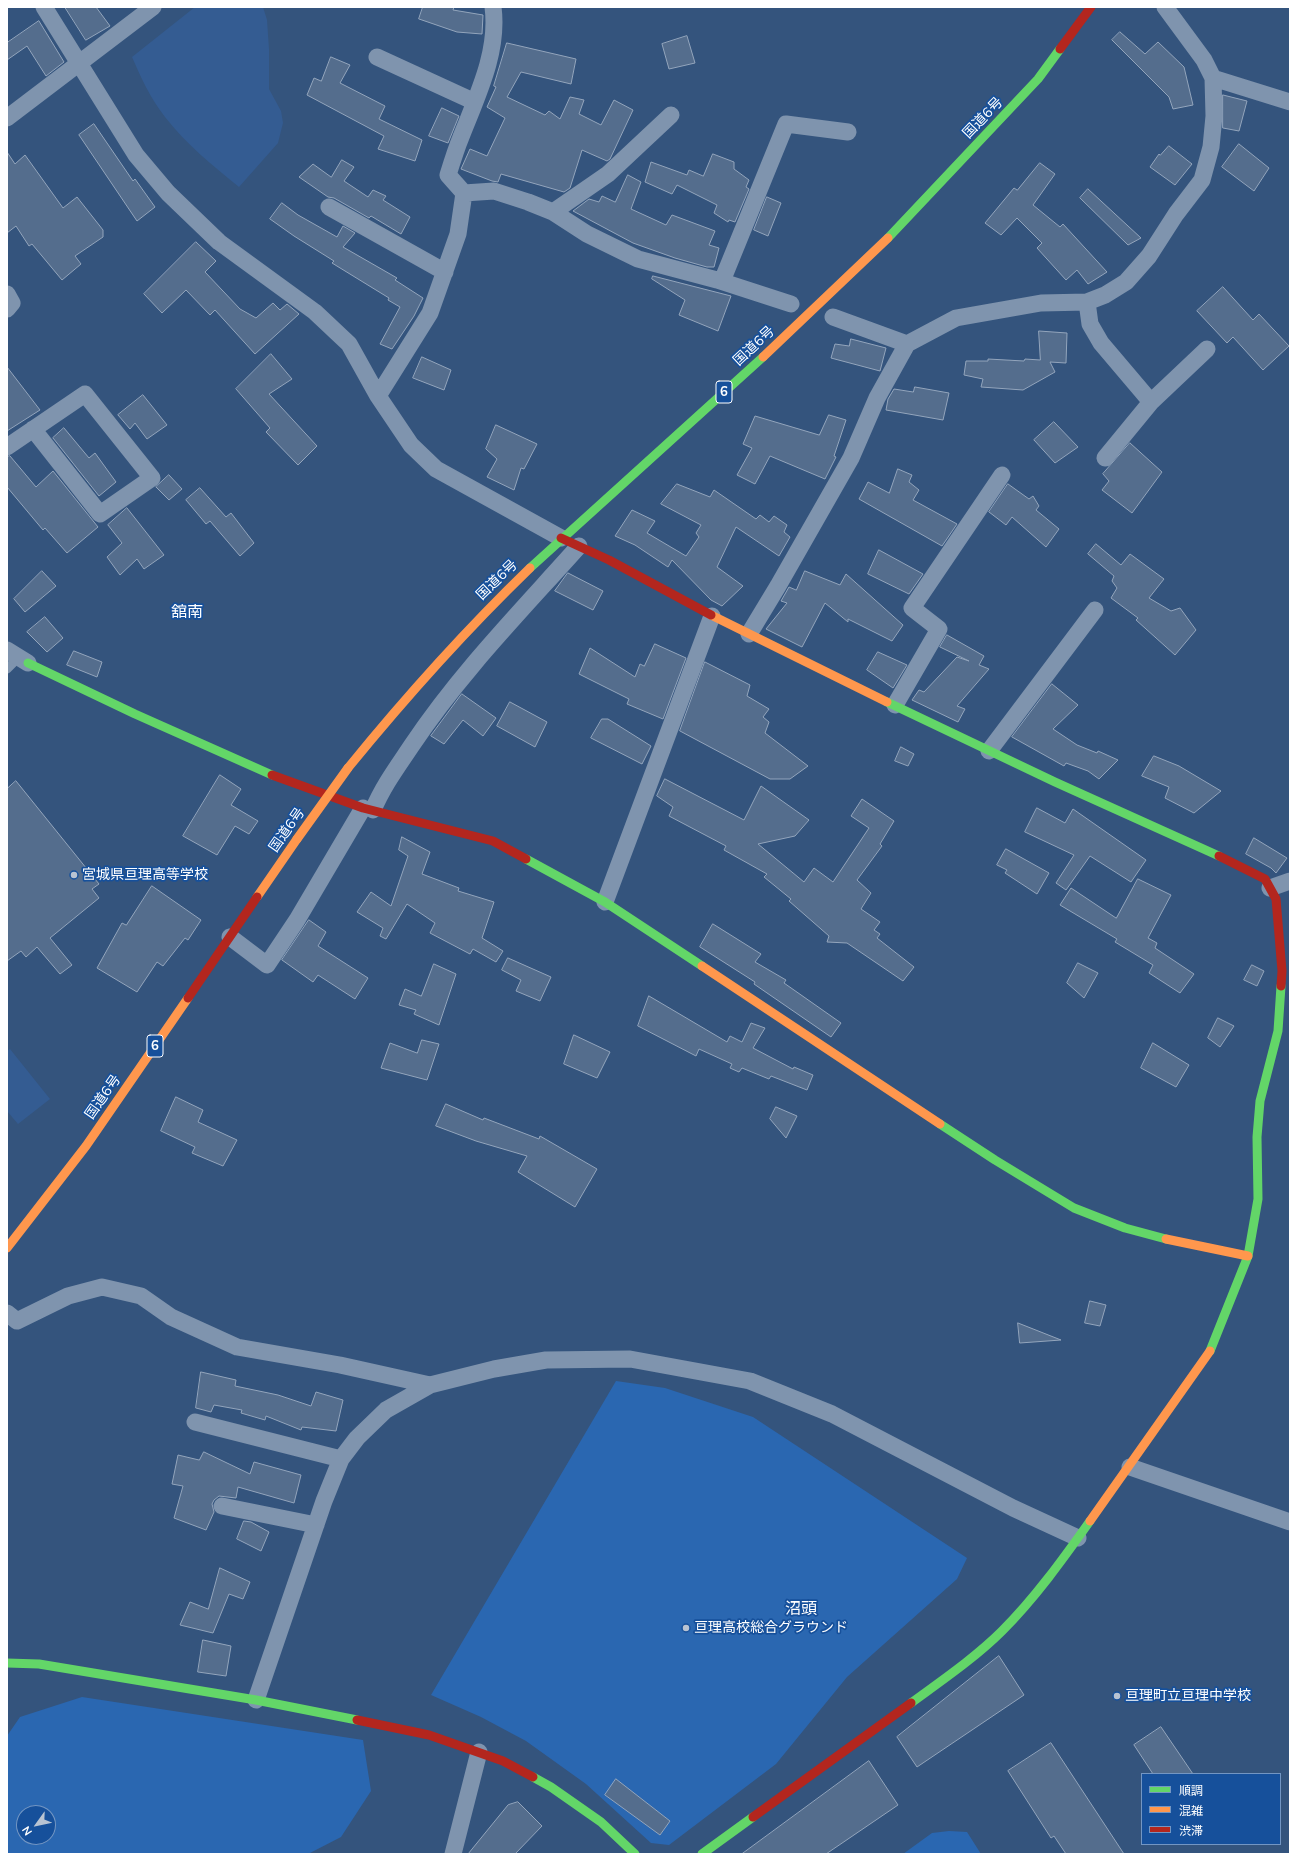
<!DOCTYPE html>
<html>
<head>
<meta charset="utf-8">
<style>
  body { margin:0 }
  #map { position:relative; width:1297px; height:1861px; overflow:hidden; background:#34547d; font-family:Mulish,"Noto Sans JP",sans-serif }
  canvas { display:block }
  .frame { position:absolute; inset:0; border:8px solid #fff; pointer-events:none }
  .legend { position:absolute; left:1141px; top:1773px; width:140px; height:72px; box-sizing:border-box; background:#16509b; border:1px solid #7396c3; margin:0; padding:5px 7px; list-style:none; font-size:12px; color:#fff }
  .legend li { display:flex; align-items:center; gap:8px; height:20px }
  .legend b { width:20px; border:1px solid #7396c3 }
  .north { position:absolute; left:16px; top:1805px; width:40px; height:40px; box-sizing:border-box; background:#16509b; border:1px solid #7396c3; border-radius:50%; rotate:237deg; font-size:11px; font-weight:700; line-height:16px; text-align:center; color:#fff }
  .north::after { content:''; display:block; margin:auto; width:14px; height:18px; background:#b8c3d2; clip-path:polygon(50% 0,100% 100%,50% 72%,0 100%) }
</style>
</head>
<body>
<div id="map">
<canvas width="1297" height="1861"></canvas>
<div class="frame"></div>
<ul class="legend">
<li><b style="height:5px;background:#63d668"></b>順調</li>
<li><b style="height:5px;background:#ff974d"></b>混雑</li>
<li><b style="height:5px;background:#b3261e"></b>渋滞</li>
</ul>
<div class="north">N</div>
</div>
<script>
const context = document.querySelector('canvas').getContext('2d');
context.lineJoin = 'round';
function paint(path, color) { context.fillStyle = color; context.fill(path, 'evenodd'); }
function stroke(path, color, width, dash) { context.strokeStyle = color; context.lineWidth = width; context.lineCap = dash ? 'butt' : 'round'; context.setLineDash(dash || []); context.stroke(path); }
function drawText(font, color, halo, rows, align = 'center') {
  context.font = font + ' Mulish,"Noto Sans JP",sans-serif'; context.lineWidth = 3.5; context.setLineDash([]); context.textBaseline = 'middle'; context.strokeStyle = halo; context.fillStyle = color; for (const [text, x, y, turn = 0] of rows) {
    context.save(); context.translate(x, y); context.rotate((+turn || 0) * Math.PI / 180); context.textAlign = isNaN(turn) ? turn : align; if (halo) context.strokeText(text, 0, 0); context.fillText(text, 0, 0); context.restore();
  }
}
paint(new Path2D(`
  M 616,1381 L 665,1388 L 753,1417 L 967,1558 L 957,1579 L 847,1677 L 776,1764 L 669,1845 L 651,1843 L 586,1784 L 526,1741 L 481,1717 L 431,1695 Z
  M 82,1697 L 363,1740 L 371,1791 L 341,1837 L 308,1854 L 7,1854 L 7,1736 L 20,1717 ZM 24,1813 L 48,1813 L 48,1837 L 24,1837 Z
  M 949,1831 L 967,1832 L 981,1854 L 903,1854 L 932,1833 Z`), '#2a67b1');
paint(new Path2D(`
  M 195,7 L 263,7 L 267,20 L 269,49 L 269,89 L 281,111 L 283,123 L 278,143 L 239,187 C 213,166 185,143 165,117 C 151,99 141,78 132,57 Z
  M 10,1049 L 50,1099 L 18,1124 L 7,1111 L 7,1051 Z`), '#345c92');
const building = new Path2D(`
  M 65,7 L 96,7 L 110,26 L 86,40 Z
  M 423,7 L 454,7 L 453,10 L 483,15 L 482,34 L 457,32 L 419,19 Z
  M 39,21 L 64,62 L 46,76 L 27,46 L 7,60 L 7,43 Z
  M 1120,32 L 1145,54 L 1158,42 L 1184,67 L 1193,105 L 1173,109 L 1169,97 L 1112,40 Z
  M 687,36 L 695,63 L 669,69 L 662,44 Z
  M 507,43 L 576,59 L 571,84 L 521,72 L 507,97 L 545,115 L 549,111 L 560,119 L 570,97 L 584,100 L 579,114 L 601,125 L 614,100 L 633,110 L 610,159 L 607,161 L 582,150 L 570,188 L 564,192 L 501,174 L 498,182 L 492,181 L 461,169 L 470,149 L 487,156 L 505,118 L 487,107 L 496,87 L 494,86 Z
  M 331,57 L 350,65 L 340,83 L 385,106 L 379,119 L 422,140 L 415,161 L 378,149 L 384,136 L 307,95 L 314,78 L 321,81 Z
  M 1223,95 L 1247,101 L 1239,131 L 1223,128 Z
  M 442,108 L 459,116 L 448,143 L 429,136 Z
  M 94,124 L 133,181 L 135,179 L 155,207 L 137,221 L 79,135 Z
  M 1239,144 L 1269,168 L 1254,191 L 1222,167 Z
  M 1169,146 L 1192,164 L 1175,185 L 1150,167 L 1159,154 L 1160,155 Z
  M 7,152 L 15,164 L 25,155 L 63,208 L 77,197 L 103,230 L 103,237 L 75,256 L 81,264 L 62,280 L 32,244 L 29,246 L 16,226 L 7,233 Z
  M 713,154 L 734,162 L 734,169 L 749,180 L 746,187 L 749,189 L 735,222 L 729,220 L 728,222 L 714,213 L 717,205 L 677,185 L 672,194 L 645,182 L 651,162 L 687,175 L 689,170 L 703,176 Z
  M 342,160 L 354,167 L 344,181 L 368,197 L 373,190 L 386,196 L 383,200 L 410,217 L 401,234 L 371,216 L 369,218 L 334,198 L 328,197 L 299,177 L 313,164 L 331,177 Z
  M 1040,163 L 1055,174 L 1033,205 L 1060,227 L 1063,224 L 1107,272 L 1088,284 L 1077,270 L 1066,280 L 1037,248 L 1042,243 L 1017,218 L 1001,235 L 985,223 L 1014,188 L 1017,190 Z
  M 628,175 L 641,182 L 631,209 L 666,225 L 672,215 L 715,231 L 709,245 L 719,248 L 714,267 L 707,267 L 675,258 L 633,243 L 573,211 L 589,199 L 599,202 L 602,196 L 615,202 Z
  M 1088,189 L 1141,238 L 1128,245 L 1080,198 Z
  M 767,197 L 781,203 L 768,236 L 754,230 Z
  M 282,203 L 298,215 L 337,237 L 343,226 L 355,233 L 343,247 L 397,278 L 395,280 L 423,298 L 414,316 L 392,349 L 380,344 L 400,307 L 388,300 L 389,298 L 332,263 L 334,261 L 294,236 L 270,219 Z
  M 196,242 L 216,261 L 205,272 L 240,309 L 256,318 L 273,303 L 280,310 L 287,304 L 299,314 L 255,354 L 215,310 L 210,315 L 186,290 L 162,313 L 144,294 Z
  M 653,276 L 731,296 L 718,331 L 679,315 L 685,300 L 652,279 Z
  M 1223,287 L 1253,320 L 1259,314 L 1289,346 L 1263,370 L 1233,337 L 1227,343 L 1197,311 Z
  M 1039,331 L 1067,333 L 1066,363 L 1050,362 L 1055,372 L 1023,390 L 981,387 L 983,379 L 964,375 L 966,361 L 988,361 L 988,359 L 1024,361 L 1025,359 L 1040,360 Z
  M 851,339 L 886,348 L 880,371 L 831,358 L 835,344 L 849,346 Z
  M 271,354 L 292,379 L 269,394 L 317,446 L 298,465 L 266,432 L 270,428 L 236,389 Z
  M 422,357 L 451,370 L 444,390 L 413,378 Z
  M 7,367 L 40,410 L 7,431 Z
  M 915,387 L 949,393 L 943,420 L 886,410 L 888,399 L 894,389 L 913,392 Z
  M 143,395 L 167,425 L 147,439 L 135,423 L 130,429 L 118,415 Z
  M 829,415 L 846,420 L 834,456 L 836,457 L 825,479 L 770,456 L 755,484 L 737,475 L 752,448 L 743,444 L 755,416 L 819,435 Z
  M 1054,422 L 1078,447 L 1055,463 L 1034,440 Z
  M 496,425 L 537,444 L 524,469 L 521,468 L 514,490 L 487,477 L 497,459 L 486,449 Z
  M 64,428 L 89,458 L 95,453 L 116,482 L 99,496 L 53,438 Z
  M 1130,443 L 1162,472 L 1132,513 L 1102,490 L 1109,481 L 1103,474 Z
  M 10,456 L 36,487 L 53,471 L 98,527 L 67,553 L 45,528 L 43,530 L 7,487 L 7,457 Z
  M 898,469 L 912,475 L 909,482 L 919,490 L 913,500 L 957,524 L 942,546 L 859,499 L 868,482 L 889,493 Z
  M 169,475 L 182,489 L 169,500 L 156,487 Z
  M 677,484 L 710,497 L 714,490 L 756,519 L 760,515 L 769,522 L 774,516 L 787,525 L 784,532 L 790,537 L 779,556 L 736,527 L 717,567 L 743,586 L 722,606 L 711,600 L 672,560 L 668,567 L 635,545 L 615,536 L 632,510 L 655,521 L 647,533 L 686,556 L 699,537 L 696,533 L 701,525 L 661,504 Z
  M 1008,484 L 1029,499 L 1033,496 L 1039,506 L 1036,510 L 1059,529 L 1046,547 L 1012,517 L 1006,525 L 989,512 Z
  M 200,488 L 226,517 L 231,513 L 254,543 L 240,556 L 210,521 L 206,524 L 186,500 Z
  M 127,508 L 164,555 L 144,569 L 137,559 L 120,575 L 107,557 L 122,543 L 108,525 Z
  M 1096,544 L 1121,565 L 1130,554 L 1164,579 L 1149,598 L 1171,611 L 1180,608 L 1196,630 L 1175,655 L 1136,620 L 1138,618 L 1111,598 L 1117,588 L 1112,581 L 1114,576 L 1088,554 Z
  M 879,550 L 923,574 L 909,594 L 868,574 Z
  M 42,571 L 56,586 L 25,612 L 14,599 Z
  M 805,571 L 840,585 L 846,574 L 903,625 L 892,641 L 848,619 L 848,622 L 825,603 L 802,647 L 766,629 L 787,603 L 781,601 L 789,587 L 796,590 Z
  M 568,573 L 603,591 L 593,610 L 555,591 Z
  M 45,617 L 63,638 L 47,652 L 27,632 Z
  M 947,635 L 984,656 L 979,665 L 989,669 L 957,706 L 965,709 L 958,722 L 912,700 L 919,690 L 924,692 L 957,657 L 969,661 L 940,647 Z
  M 655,644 L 686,658 L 663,719 L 627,704 L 629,699 L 579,674 L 590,648 L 635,677 L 640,664 L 644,666 Z
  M 74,651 L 102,662 L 97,677 L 67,665 Z
  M 878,652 L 907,665 L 893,688 L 867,670 Z
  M 705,662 L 750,685 L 747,696 L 769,709 L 763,717 L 769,722 L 765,733 L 808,766 L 790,779 L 770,779 L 680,731 Z
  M 1052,684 L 1078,705 L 1053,729 L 1077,745 L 1097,753 L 1098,751 L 1118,760 L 1099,779 L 1088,771 L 1066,763 L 1064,766 L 1012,737 Z
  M 462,694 L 496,718 L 483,736 L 463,720 L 444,744 L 431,736 Z
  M 510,702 L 547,722 L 535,747 L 497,726 Z
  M 602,719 L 608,719 L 651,746 L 642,764 L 591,738 Z
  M 901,747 L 914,754 L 908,766 L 895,761 Z
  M 1154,756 L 1179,766 L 1221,791 L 1194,813 L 1165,798 L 1169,787 L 1142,776 Z
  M 220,775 L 241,789 L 231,805 L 258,821 L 249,834 L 235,826 L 217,855 L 183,836 Z
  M 665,779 L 744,820 L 761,786 L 809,820 L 795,836 L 758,844 L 804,882 L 814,868 L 833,882 L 869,828 L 851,816 L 862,799 L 894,821 L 880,844 L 882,846 L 857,880 L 871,893 L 861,909 L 880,922 L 874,930 L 880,934 L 877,938 L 914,967 L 903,981 L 847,943 L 827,942 L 829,936 L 789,901 L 791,899 L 764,877 L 767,874 L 724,850 L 726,846 L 669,816 L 673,807 L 657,796 Z
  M 16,781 L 99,884 L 92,889 L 99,898 L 50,938 L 72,965 L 60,974 L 37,947 L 26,957 L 21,951 L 7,961 L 7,789 Z
  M 1037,808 L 1065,823 L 1073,809 L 1146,860 L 1131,882 L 1090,856 L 1066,890 L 1056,883 L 1074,855 L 1025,832 Z
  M 402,837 L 430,852 L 422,874 L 459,888 L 458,891 L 494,902 L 482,938 L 503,951 L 496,962 L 473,949 L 470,954 L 430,933 L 435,923 L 407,904 L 386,939 L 380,936 L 383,928 L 357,912 L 371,892 L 391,906 L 408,856 L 399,850 Z
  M 1254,838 L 1287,858 L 1276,873 L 1271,868 L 1246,854 Z
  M 1006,849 L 1049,873 L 1037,894 L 1005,873 L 1007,870 L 997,865 Z
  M 1138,879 L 1171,895 L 1148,938 L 1157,943 L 1155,948 L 1194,974 L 1180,993 L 1149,973 L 1153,965 L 1115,942 L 1117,939 L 1060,905 L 1071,888 L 1116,918 Z
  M 152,886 L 201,920 L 188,940 L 185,938 L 163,966 L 157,962 L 137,992 L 97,968 L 122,923 L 126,925 Z
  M 309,920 L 326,932 L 318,946 L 368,978 L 355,999 L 318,975 L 313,982 L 282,960 Z
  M 713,924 L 761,954 L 755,962 L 786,980 L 784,983 L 841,1023 L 831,1037 L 754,984 L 755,982 L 700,947 Z
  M 508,958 L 551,977 L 540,1001 L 516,991 L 521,980 L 502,970 Z
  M 1078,963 L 1098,973 L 1084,998 L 1067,983 Z
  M 434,964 L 456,974 L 439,1025 L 414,1014 L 416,1010 L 399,1005 L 405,989 L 421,996 Z
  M 1252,965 L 1264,971 L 1257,986 L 1244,980 Z
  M 649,996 L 727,1042 L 730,1036 L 742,1042 L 751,1023 L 765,1028 L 753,1048 L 793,1069 L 794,1067 L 813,1075 L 807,1090 L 771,1076 L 769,1079 L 742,1068 L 739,1072 L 730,1068 L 732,1064 L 699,1049 L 696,1056 L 638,1026 Z
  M 1218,1018 L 1234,1026 L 1220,1047 L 1208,1038 Z
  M 574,1035 L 610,1052 L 597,1078 L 564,1064 Z
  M 422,1040 L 439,1044 L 427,1080 L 381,1068 L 390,1043 L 417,1053 Z
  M 1153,1043 L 1189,1065 L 1176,1087 L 1141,1068 Z
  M 176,1097 L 203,1110 L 198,1122 L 237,1140 L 223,1166 L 192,1153 L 195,1147 L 161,1131 Z
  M 446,1104 L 483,1120 L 484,1118 L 539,1139 L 540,1136 L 597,1169 L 575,1207 L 518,1172 L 527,1156 L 476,1141 L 436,1126 Z
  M 776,1107 L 797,1116 L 786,1138 L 770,1119 Z
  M 1090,1301 L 1106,1305 L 1100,1326 L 1085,1323 Z
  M 1018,1323 L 1061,1340 L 1020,1343 Z
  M 201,1372 L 236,1380 L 235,1386 L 278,1395 L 311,1406 L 316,1392 L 343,1400 L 336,1431 L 302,1427 L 301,1430 L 266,1416 L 265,1420 L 241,1413 L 242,1410 L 214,1405 L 211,1412 L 196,1408 Z
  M 204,1452 L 250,1474 L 254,1462 L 301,1475 L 294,1503 L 238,1487 L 236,1498 L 219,1496 L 214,1500 L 212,1504 L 214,1512 L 206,1530 L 174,1518 L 183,1486 L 172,1484 L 178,1455 L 199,1460 Z
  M 244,1521 L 251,1522 L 269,1532 L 261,1551 L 237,1539 Z
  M 220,1568 L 250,1582 L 243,1599 L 229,1594 L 213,1633 L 180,1625 L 190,1602 L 208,1609 Z
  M 203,1640 L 231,1646 L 226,1676 L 198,1672 Z
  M 999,1656 L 1024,1695 L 917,1767 L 897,1737 Z
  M 1161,1727 L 1193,1774 L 1153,1774 L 1134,1745 Z
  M 1051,1743 L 1124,1854 L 1066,1854 L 1054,1836 L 1051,1838 L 1008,1771 Z
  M 869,1761 L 898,1805 L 826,1854 L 742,1854 Z
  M 616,1779 L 670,1821 L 660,1835 L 605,1795 Z
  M 518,1802 L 542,1826 L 515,1854 L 468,1854 L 508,1805 Z`);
paint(building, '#546d8d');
stroke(building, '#93a5bc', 1);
stroke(new Path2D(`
  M 7,669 L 19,657`), '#7f94ae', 9);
stroke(new Path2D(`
  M 44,7 L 136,155 L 168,193 L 219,242 L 315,312 L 349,344 L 378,396 L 411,445 L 436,469 L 561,538
  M 377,57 L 475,102
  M 1213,78 L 1290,102
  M 7,118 L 153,7
  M 464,193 L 494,191 L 528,202 L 553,212 L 587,234 L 638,259 L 717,280 L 791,304
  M 329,207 L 445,272
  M 553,212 L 608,174 L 671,115
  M 722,281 L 786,124 L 848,132
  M 7,294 L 12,303 L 7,309
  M 1087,302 L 1090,324 L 1101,343 L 1151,402 L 1207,349
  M 833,317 L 907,344
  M 378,396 L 430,313 L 458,234 L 464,193 L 448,175 C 452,162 456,149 461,137 C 477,96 499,52 493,7
  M 7,447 L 85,394 L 152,478 L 100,514 L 33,429
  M 1105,458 L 1151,402
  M 749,634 L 778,586 L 851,458 L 877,398 L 907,344 L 956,318 L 1041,303 L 1087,302 L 1105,295 L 1126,282 L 1149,256 L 1176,214 L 1202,180 L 1211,147 L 1214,116 L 1213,78 L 1204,60 L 1165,7
  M 7,650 L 28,663
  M 895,705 L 939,629 L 912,608 L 1002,475
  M 989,751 L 1095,610
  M 373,810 C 383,786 398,766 412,745 C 460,673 521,611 579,546
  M 1270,888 L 1290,881
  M 605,902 L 712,616
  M 230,937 L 267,965 L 297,920 L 363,808
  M 7,1313 L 17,1321 L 68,1296 L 102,1287 L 141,1296 L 171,1317 L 237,1347 L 340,1365 L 430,1385
  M 195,1422 L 341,1459
  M 1130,1467 L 1290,1522
  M 222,1506 L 316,1525
  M 256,1700 L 324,1501 L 341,1459 L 357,1438 L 386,1410 L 430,1385 L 494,1369 L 546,1360 L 630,1359 L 750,1381 L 832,1414 L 1013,1508 L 1078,1538
  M 453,1854 L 479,1752`), '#7f94ae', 17);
stroke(new Path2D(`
  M 888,238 L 1038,79 L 1060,49
  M 530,568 L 763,357
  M 28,663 L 135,714 L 272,775
  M 887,702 L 1055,782 L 1219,856
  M 526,859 L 605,902 L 702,966
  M 940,1124 L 995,1160 L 1074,1208 L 1125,1228 L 1166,1239
  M 1210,1351 L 1248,1256 L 1258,1199 L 1257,1137 L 1260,1101 L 1278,1031 L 1281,986
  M 7,1663 L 39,1664 L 256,1700 L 357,1720
  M 911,1703 C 941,1681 976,1657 1002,1631 C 1035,1598 1063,1559 1090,1521
  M 533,1777 L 551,1787 L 601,1822 L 635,1854
  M 702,1854 L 753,1817`), '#63d668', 9);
stroke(new Path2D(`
  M 763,357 L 888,238
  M 711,615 L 887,702
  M 348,768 C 405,698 465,631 530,568
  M 257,897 L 297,839
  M 702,966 L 940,1124
  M 1166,1239 L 1248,1256
  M 7,1248 L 86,1146 L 188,998
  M 1090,1521 L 1210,1351`), '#ff974d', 9);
stroke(new Path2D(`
  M 1060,49 L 1091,7
  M 561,538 L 609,560 L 711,615
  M 272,775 L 363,808 L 493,841 L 526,859
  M 1219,856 L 1265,879 L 1276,899 L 1282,971 L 1281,986
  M 188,998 L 257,897
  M 357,1720 L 429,1735 L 503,1761 L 533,1777
  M 753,1817 L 911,1703`), '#b3261e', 9);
stroke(new Path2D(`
  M 297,839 L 348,768`), '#ff974d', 9);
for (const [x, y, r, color] of [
  [74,875,4,"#b8c3d2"],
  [686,1628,4,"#b8c3d2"],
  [1117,1696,4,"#b8c3d2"]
]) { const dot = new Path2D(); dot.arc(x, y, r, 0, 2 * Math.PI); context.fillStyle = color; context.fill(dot); stroke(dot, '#16509b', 1.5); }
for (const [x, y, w] of [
  [724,392,16],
  [155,1046,16]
]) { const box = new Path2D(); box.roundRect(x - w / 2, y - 11, w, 22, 3); context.fillStyle = '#16509b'; context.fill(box); stroke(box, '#fff', 1); }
drawText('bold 13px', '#fff', null, [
  ["6",724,392],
  ["6",155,1046]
]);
drawText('14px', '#fff', '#16509b', [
  ["国道6号",983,118,-46],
  ["国道6号",754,346,-43],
  ["国道6号",497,580,-44],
  ["国道6号",287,830,-55],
  ["国道6号",103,1097,-55]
]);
drawText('14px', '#fff', '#16509b', [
  ["宮城県亘理高等学校",82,875],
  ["亘理高校総合グラウンド",694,1628],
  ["亘理町立亘理中学校",1125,1696]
], 'left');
drawText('16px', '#fff', '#16509b', [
  ["舘南",187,612],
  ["沼頭",801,1609]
]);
</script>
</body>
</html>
